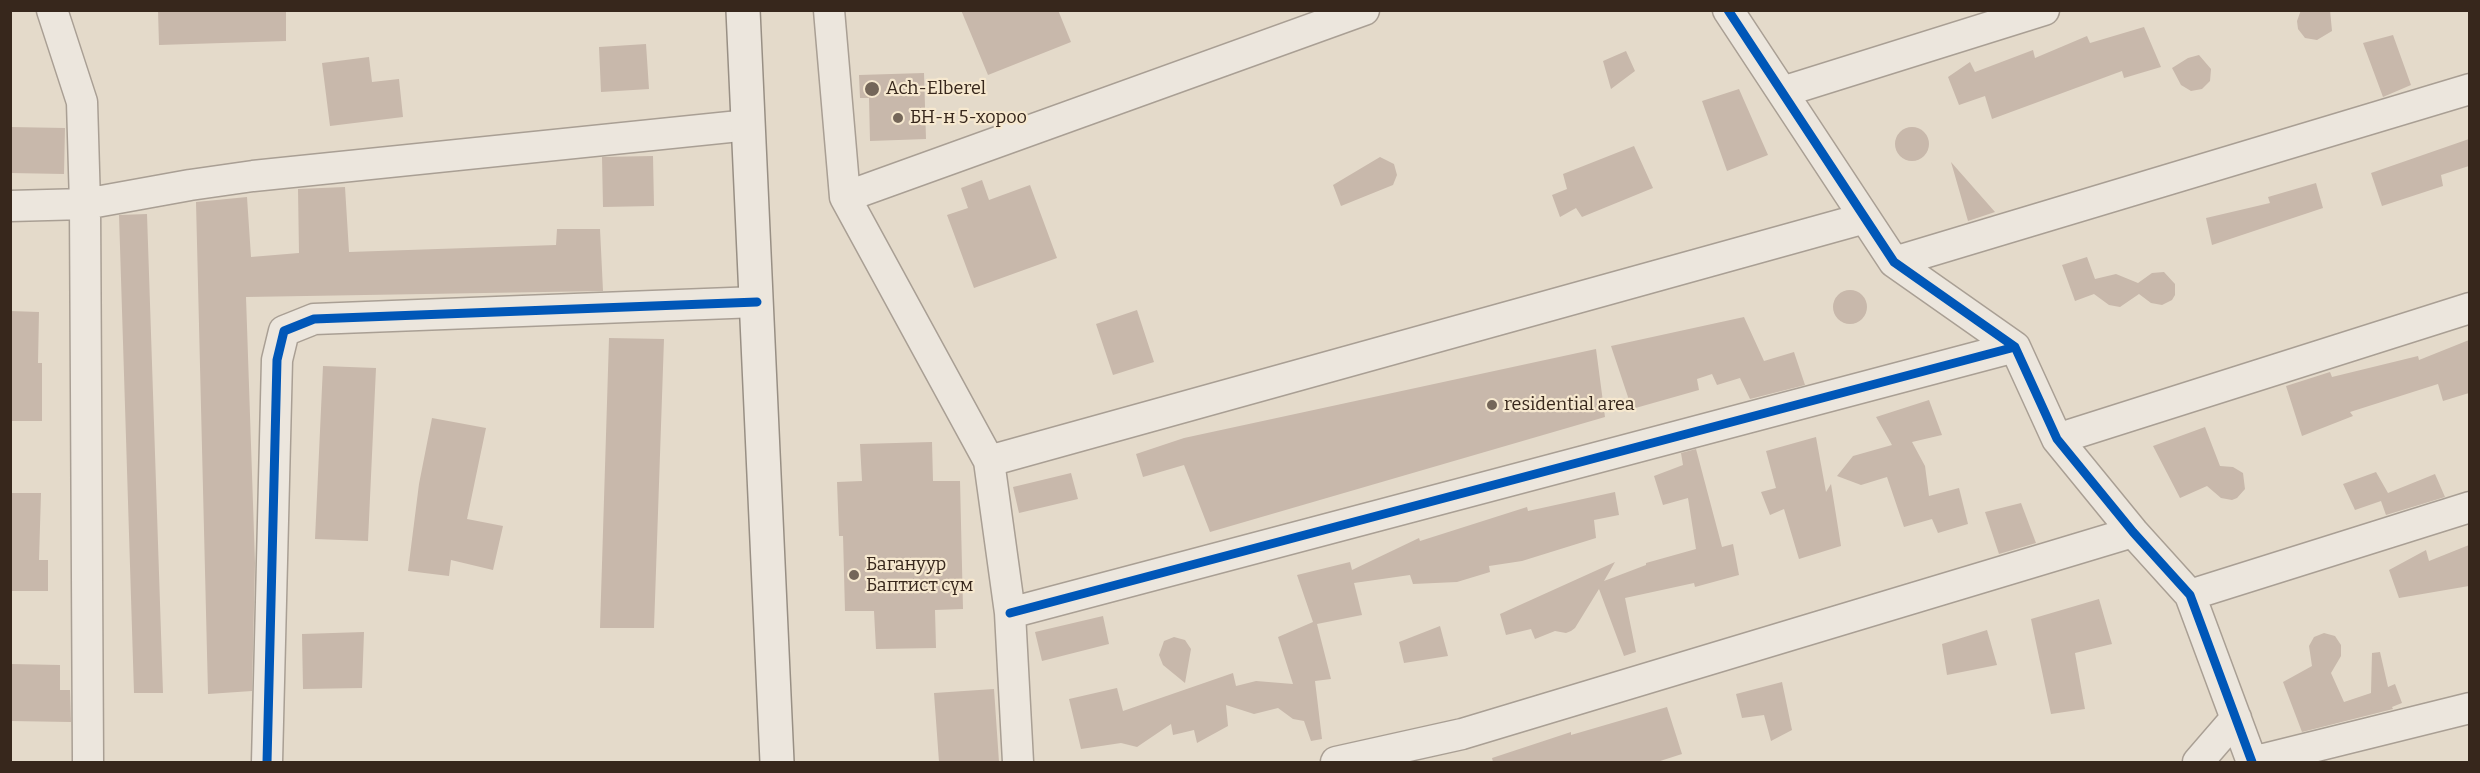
<!DOCTYPE html>
<html>
<head>
<meta charset="utf-8">
<style>
  body { margin:0 }
  #map { position:relative; width:2480px; height:773px; overflow:hidden; background:#e4daca; font-family:Bitter,serif }
  canvas { display:block }
  .frame { position:absolute; inset:0; border:12px solid #37271c; pointer-events:none }
</style>
</head>
<body>
<div id="map">
<canvas width="2480" height="773"></canvas>
<div class="frame"></div>
</div>
<script>
const context = document.querySelector('canvas').getContext('2d');
context.lineJoin = 'round';
function paint(path, color) { context.fillStyle = color; context.fill(path, 'evenodd'); }
function stroke(path, color, width, dash) { context.strokeStyle = color; context.lineWidth = width; context.lineCap = dash ? 'butt' : 'round'; context.setLineDash(dash || []); context.stroke(path); }
function drawText(font, color, halo, rows, align = 'center') {
  context.font = font + ' Bitter,serif'; context.lineWidth = 4.5; context.setLineDash([]); context.textBaseline = 'middle'; context.strokeStyle = halo; context.fillStyle = color; for (const [text, x, y, turn = 0] of rows) {
    context.save(); context.translate(x, y); context.rotate((+turn || 0) * Math.PI / 180); context.textAlign = isNaN(turn) ? turn : align; if (halo) context.strokeText(text, 0, 0); context.fillText(text, 0, 0); context.restore();
  }
}
paint(new Path2D(`
  M 158,10 L 286,10 L 286,41 L 159,45 Z
  M 961,10 L 1058,10 L 1071,42 L 988,75 Z
  M 2301,10 L 2330,10 L 2332,31 L 2317,40 L 2305,38 L 2298,29 L 2297,21 Z
  M 2144,27 L 2161,67 L 2124,78 L 2122,71 L 1992,119 L 1985,96 L 1959,105 L 1948,77 L 1970,62 L 1975,72 L 2033,50 L 2035,58 L 2087,36 L 2090,43 Z
  M 2393,35 L 2411,85 L 2383,97 L 2363,43 Z
  M 646,44 L 649,89 L 601,92 L 599,47 Z
  M 1626,51 L 1635,71 L 1611,89 L 1603,61 Z
  M 2199,55 L 2211,69 L 2210,81 L 2202,89 L 2191,91 L 2181,85 L 2172,68 L 2188,58 Z
  M 369,57 L 372,82 L 399,79 L 403,117 L 330,126 L 322,63 Z
  M 924,73 L 926,139 L 870,141 L 869,98 L 860,98 L 859,75 Z
  M 1739,89 L 1768,155 L 1727,171 L 1702,101 Z
  M 10,127 L 65,128 L 64,174 L 10,173 Z
  M1895 144a17 17 0 1 1 34 0a17 17 0 1 1-34 0Z
  M 2469,139 L 2469,166 L 2441,175 L 2443,186 L 2382,206 L 2371,173 Z
  M 1634,146 L 1653,188 L 1582,217 L 1576,208 L 1560,217 L 1552,195 L 1567,189 L 1563,174 Z
  M 653,156 L 654,206 L 603,207 L 602,157 Z
  M 1380,157 L 1394,164 L 1397,175 L 1393,185 L 1341,206 L 1333,185 Z
  M 1951,162 L 1995,212 L 1968,221 Z
  M 982,180 L 989,200 L 1030,185 L 1057,258 L 974,288 L 947,215 L 968,208 L 961,188 Z
  M 2316,183 L 2323,208 L 2212,245 L 2206,218 L 2270,203 L 2268,197 Z
  M 345,187 L 349,252 L 556,245 L 557,229 L 600,229 L 603,291 L 246,297 L 255,563 L 252,691 L 208,694 L 196,202 L 247,197 L 251,257 L 299,253 L 298,189 Z
  M 147,214 L 163,693 L 134,693 L 119,215 Z
  M 2087,257 L 2095,279 L 2116,274 L 2138,283 L 2152,273 L 2164,272 L 2175,284 L 2175,295 L 2172,300 L 2162,305 L 2151,303 L 2139,294 L 2120,307 L 2109,305 L 2094,294 L 2075,301 L 2062,265 Z
  M1833 307a17 17 0 1 1 34 0a17 17 0 1 1-34 0Z
  M 1137,310 L 1154,362 L 1113,375 L 1096,324 Z
  M 10,311 L 39,312 L 38,363 L 42,363 L 42,421 L 10,421 Z
  M 1744,317 L 1764,361 L 1794,352 L 1805,385 L 1750,399 L 1740,378 L 1717,385 L 1712,374 L 1697,379 L 1699,390 L 1632,409 L 1611,346 Z
  M 609,338 L 664,339 L 654,628 L 600,628 Z
  M 2469,340 L 2469,393 L 2443,401 L 2438,384 L 2350,412 L 2353,416 L 2302,436 L 2286,386 L 2330,372 L 2332,377 L 2418,356 L 2419,360 Z
  M 1596,349 L 1605,417 L 1210,532 L 1184,465 L 1143,477 L 1136,454 L 1184,438 Z
  M 323,366 L 376,368 L 368,541 L 315,539 Z
  M 1929,400 L 1942,435 L 1912,442 L 1925,466 L 1929,496 L 1959,488 L 1968,524 L 1938,533 L 1932,519 L 1904,527 L 1887,477 L 1861,485 L 1837,476 L 1853,456 L 1892,445 L 1876,417 Z
  M 432,418 L 486,428 L 467,519 L 503,526 L 493,570 L 451,560 L 449,576 L 408,571 L 419,484 Z
  M 2205,427 L 2220,466 L 2233,467 L 2243,473 L 2245,489 L 2237,498 L 2232,500 L 2221,498 L 2207,486 L 2180,498 L 2153,446 Z
  M 1816,437 L 1826,492 L 1831,484 L 1841,546 L 1799,559 L 1784,509 L 1770,515 L 1761,492 L 1776,488 L 1766,451 Z
  M 932,442 L 933,481 L 960,481 L 963,609 L 935,610 L 936,648 L 876,649 L 874,611 L 845,611 L 843,536 L 839,536 L 837,482 L 862,481 L 860,444 Z
  M 1696,449 L 1722,547 L 1733,544 L 1739,575 L 1695,587 L 1694,583 L 1625,598 L 1636,652 L 1624,656 L 1599,589 L 1575,628 L 1571,631 L 1566,633 L 1555,631 L 1535,639 L 1531,629 L 1506,635 L 1500,614 L 1615,562 L 1604,581 L 1646,565 L 1646,563 L 1696,549 L 1688,498 L 1663,505 L 1654,476 L 1683,465 L 1681,453 Z
  M 2376,472 L 2388,493 L 2435,474 L 2445,497 L 2386,515 L 2381,501 L 2355,510 L 2343,484 Z
  M 1071,473 L 1078,499 L 1019,513 L 1013,487 Z
  M 1615,492 L 1619,515 L 1594,520 L 1596,538 L 1522,561 L 1489,566 L 1490,572 L 1457,582 L 1413,584 L 1410,575 L 1354,583 L 1362,615 L 1317,624 L 1331,679 L 1315,681 L 1322,739 L 1311,741 L 1304,721 L 1293,719 L 1278,708 L 1254,714 L 1226,705 L 1228,726 L 1197,743 L 1194,730 L 1173,735 L 1171,724 L 1137,747 L 1121,743 L 1081,749 L 1069,699 L 1117,688 L 1123,711 L 1233,673 L 1236,686 L 1256,681 L 1293,684 L 1278,637 L 1313,622 L 1297,575 L 1350,562 L 1352,570 L 1419,538 L 1420,541 L 1527,507 L 1528,511 Z
  M 10,493 L 41,493 L 39,560 L 48,560 L 48,591 L 10,591 Z
  M 2021,503 L 2036,543 L 1999,554 L 1985,512 Z
  M 2469,545 L 2469,586 L 2399,598 L 2389,570 L 2426,550 L 2429,561 Z
  M 2099,599 L 2112,644 L 2075,653 L 2085,709 L 2051,714 L 2031,619 Z
  M 1103,616 L 1109,644 L 1042,661 L 1035,632 Z
  M 1440,626 L 1448,656 L 1404,663 L 1399,642 Z
  M 1987,630 L 1997,665 L 1947,675 L 1942,644 Z
  M 364,632 L 362,688 L 303,689 L 302,634 Z
  M 2324,633 L 2335,636 L 2341,645 L 2341,656 L 2331,673 L 2344,702 L 2371,693 L 2372,653 L 2380,652 L 2388,687 L 2395,684 L 2402,703 L 2392,707 L 2393,709 L 2302,732 L 2283,682 L 2312,666 L 2309,646 L 2314,637 Z
  M 1174,637 L 1185,640 L 1191,649 L 1185,683 L 1163,665 L 1159,655 L 1164,641 Z
  M 10,664 L 60,665 L 60,690 L 70,690 L 71,722 L 10,721 Z
  M 1782,682 L 1792,730 L 1771,741 L 1764,715 L 1742,718 L 1736,694 Z
  M 994,689 L 999,762 L 939,762 L 934,693 Z
  M 1667,707 L 1682,754 L 1657,762 L 1493,762 L 1492,758 L 1571,732 L 1571,735 Z`), '#c8b8ab');
const street = new Path2D(`
  M 52,10 L 82,102 L 85,204 L 88,762
  M 829,10 L 845,197 L 989,461 L 1010,613 L 1018,762
  M 1728,10 L 1894,262 L 2015,347 L 2057,439 L 2133,532 L 2190,595 L 2252,762
  M 1782,92 L 2044,10
  M 845,197 L 1364,10
  M 10,206 L 85,204 L 190,185 L 253,176 L 749,125
  M 1894,262 L 2470,89
  M 2057,439 L 2470,308
  M 989,461 L 1865,218
  M 2190,595 L 2470,507
  M 1010,613 L 2015,347
  M 267,762 L 277,360 L 284,331 L 314,319 L 757,302
  M 1336,762 L 1462,734 L 2133,532
  M 2198,762 L 2236,718
  M 2252,762 L 2470,708`);
const secondary = new Path2D(`
  M 743,10 L 777,762`);
stroke(street, '#a99f94', 33);
stroke(secondary, '#988f84', 36);
stroke(street, '#ece6dd', 30);
stroke(secondary, '#ece6dd', 33);
stroke(new Path2D(`
  M 1728,10 L 1894,262 L 2015,347 L 2057,439 L 2133,532 L 2190,595 L 2252,762
  M 1010,613 L 2015,347
  M 267,762 L 277,360 L 284,331 L 314,319 L 757,302`), '#0057b8', 9);
for (const [x, y, r, color] of [
  [872,89,8,"#746659"],
  [898,118,6,"#746659"],
  [1492,405,6,"#746659"],
  [854,575,6,"#746659"]
]) { const dot = new Path2D(); dot.arc(x, y, r, 0, 2 * Math.PI); context.fillStyle = color; context.fill(dot); stroke(dot, '#f6e8cf', 2); }
drawText('18px', '#37271c', '#f6e8cf', [
  ["Ach-Elberel",886,89],
  ["БН-н 5-хороо",910,118],
  ["residential area",1504,405],
  ["Багануур",866,565],
  ["Баптист сүм",866,586]
], 'left');
</script>
</body>
</html>
